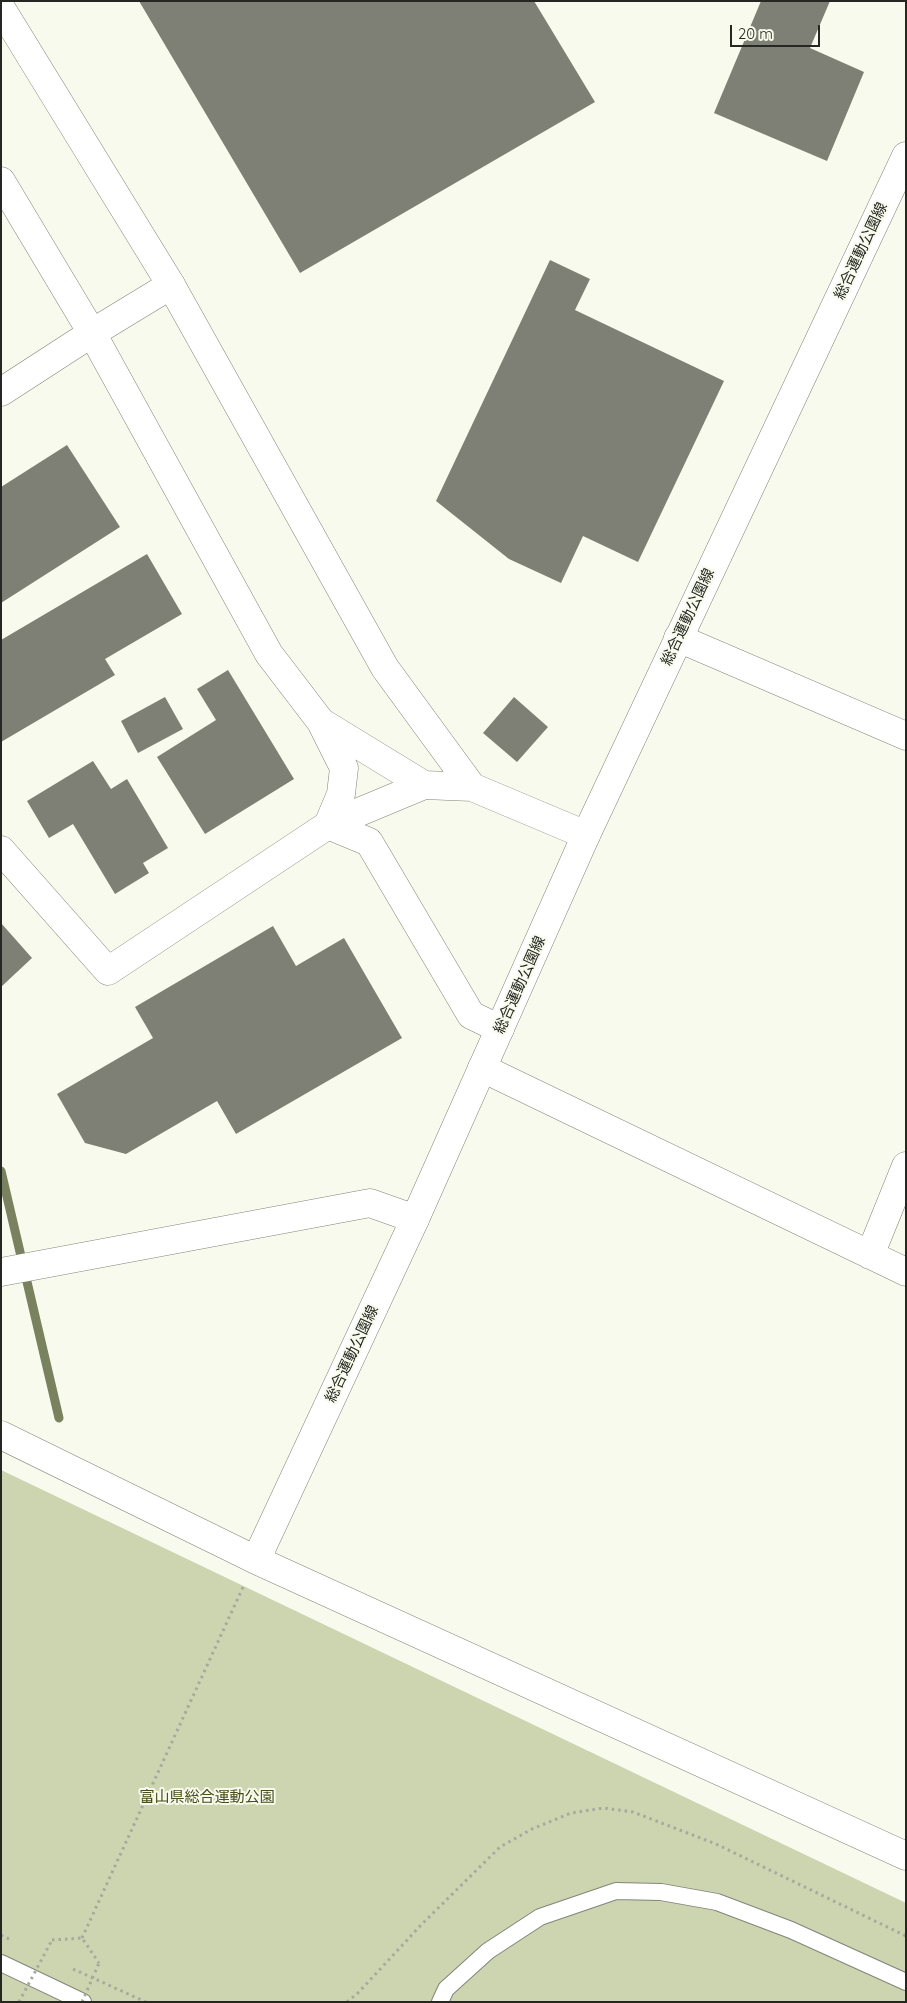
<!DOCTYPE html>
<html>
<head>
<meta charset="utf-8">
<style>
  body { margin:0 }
  #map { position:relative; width:907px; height:2003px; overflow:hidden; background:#f7faec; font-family:Quicksand,sans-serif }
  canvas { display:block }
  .frame { position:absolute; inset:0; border:2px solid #252722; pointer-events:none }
  .scale { position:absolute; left:730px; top:25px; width:90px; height:22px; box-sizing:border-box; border:2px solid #252722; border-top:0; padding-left:6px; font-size:15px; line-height:18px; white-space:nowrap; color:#252722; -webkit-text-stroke:4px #f7faec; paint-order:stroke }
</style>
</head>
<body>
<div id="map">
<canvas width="907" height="2003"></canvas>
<div class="frame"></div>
<div class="scale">20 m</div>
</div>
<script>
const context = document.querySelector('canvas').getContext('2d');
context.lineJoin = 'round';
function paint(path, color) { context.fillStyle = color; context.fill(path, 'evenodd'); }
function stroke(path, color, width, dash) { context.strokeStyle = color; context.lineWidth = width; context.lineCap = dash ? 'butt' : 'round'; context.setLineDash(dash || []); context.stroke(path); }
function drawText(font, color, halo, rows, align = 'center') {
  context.font = font + ' Quicksand,"Noto Sans JP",sans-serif'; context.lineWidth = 4; context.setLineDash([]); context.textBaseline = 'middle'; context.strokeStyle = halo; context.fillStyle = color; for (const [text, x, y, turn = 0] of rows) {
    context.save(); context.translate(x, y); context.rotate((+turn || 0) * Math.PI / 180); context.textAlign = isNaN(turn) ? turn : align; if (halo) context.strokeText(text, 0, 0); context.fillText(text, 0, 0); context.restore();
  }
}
paint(new Path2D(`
  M 1,1470 L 906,1903 L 906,2002 L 1,2002 Z`), '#ccd4b0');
stroke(new Path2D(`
  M 1,1171 L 59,1418`), '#7a815e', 9);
paint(new Path2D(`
  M 139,1 L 534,1 L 595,102 L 300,273 Z
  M 761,1 L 830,1 L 810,48 L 864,72 L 827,161 L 714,113 Z
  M 550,260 L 590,279 L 575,310 L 724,381 L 638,562 L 583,536 L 561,583 L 509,559 L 436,501 Z
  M 67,445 L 120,527 L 1,603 L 1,487 Z
  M 147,554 L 182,614 L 105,659 L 115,675 L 1,742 L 1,640 Z
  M 228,670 L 294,779 L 205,834 L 157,757 L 216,720 L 197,689 Z
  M 165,697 L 183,729 L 138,753 L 121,721 Z
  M 514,697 L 548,727 L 517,762 L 483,733 Z
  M 93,761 L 111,789 L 127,779 L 168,848 L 143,863 L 149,873 L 115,894 L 73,824 L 49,838 L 27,801 Z
  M 1,923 L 32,958 L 1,987 Z
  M 273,926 L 296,966 L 344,938 L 402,1038 L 236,1134 L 217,1101 L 126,1154 L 85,1143 L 57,1094 L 153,1038 L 135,1007 Z`), '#7e8075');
const lane = new Path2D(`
  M 1,1963 L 83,2002
  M 440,2002 L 446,1989 L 488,1951 L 540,1917 L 616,1891 L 661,1892 L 717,1902 L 791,1930 L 906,1982`);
const street = new Path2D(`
  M 1,8 L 171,285 L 385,668 L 472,787
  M 1,181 L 92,333 L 269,654 L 321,722 L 424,785 L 472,787 L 586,835
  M 678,638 L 906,736
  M 321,722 L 344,768 L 341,794 L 328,825 L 369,842 L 471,1015 L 500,1029
  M 482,1068 L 906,1272
  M 870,1255 L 906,1166
  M 1,1272 L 370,1203 L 415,1219`);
const secondary = new Path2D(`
  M 1,392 L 92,333 L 171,285
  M 1,850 L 108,971 L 328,825 L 424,785
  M 1,1435 L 256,1560 L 906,1856
  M 256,1560 L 415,1219 L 586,835 L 906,156`);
stroke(lane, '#838579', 18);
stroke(street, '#838579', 29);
stroke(secondary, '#838579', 29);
stroke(new Path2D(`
  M 1,1935 L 9,1939
  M 82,1938 L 244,1585
  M 52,1940 L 82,1938 L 99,1963
  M 73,1969 L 146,2002
  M 347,2002 L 358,1993 L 421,1925 L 500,1847 L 532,1829 L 571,1813 L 604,1808 L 633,1812 L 716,1844 L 906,1936`), '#a6a99e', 3, [2.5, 4]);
stroke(lane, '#fff', 16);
stroke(street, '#fff', 28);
stroke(secondary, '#fff', 28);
stroke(new Path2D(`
  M 19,2002 L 52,1940
  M 82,2002 L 99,1963`), '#a6a99e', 3, [2.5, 4]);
drawText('15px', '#252722', '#f7faec', [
  ["総合運動公園線",861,251,-65],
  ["総合運動公園線",688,617,-65],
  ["総合運動公園線",520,985,-66],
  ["総合運動公園線",352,1354,-65]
]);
drawText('15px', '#474e18', '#f7faec', [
  ["富山県総合運動公園",207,1797]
]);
</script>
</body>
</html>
